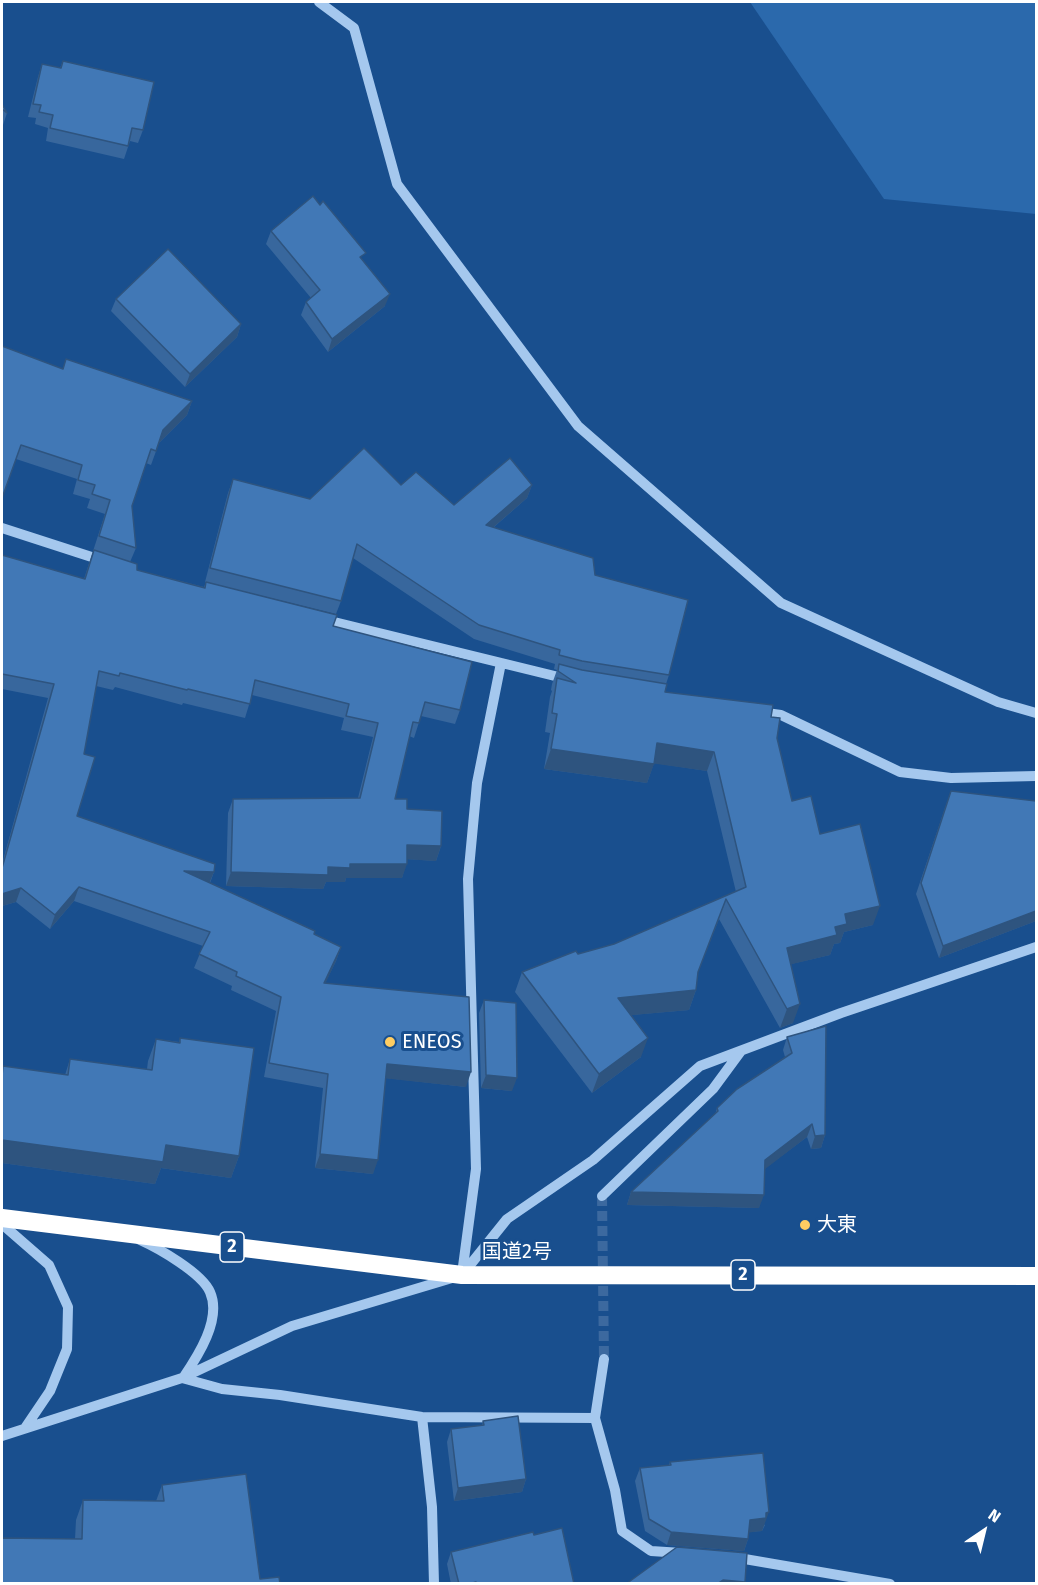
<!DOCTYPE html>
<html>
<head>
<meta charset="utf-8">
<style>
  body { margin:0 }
  #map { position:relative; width:1038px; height:1585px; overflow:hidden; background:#194f8e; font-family:"Fira Sans",sans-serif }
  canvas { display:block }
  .frame { position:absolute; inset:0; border:3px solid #fff; pointer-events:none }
  .north { position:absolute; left:954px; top:1501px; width:60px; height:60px; -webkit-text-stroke:4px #194f8e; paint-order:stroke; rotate:35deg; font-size:16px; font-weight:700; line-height:24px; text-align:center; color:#fff }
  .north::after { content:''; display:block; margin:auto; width:21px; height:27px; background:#fff; clip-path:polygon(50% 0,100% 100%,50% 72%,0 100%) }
</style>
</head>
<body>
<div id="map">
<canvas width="1038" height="1585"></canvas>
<div class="frame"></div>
<div class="north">N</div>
</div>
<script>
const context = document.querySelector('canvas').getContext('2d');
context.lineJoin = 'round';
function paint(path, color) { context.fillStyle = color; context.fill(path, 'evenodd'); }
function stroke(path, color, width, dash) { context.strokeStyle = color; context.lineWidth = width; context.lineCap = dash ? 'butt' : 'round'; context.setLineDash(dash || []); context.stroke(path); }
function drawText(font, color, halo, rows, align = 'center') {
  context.font = font + ' "Fira Sans","Noto Sans JP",sans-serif'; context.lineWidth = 6; context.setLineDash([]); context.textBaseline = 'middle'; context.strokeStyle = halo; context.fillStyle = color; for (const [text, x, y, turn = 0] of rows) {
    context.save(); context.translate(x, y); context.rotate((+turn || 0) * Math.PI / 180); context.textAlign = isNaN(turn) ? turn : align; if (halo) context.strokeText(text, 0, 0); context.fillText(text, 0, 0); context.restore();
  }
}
paint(new Path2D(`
  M 750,2 L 1036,2 L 1036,214 L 884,199 Z`), '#2b69ac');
stroke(new Path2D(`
  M 602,1196 L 604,1359`), '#3c699f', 10, [10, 5]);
stroke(new Path2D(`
  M 319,2 L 354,28 L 397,184 L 578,426 L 781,603 L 998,702 L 1036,713
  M 2,528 L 104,561
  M 322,619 L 567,679
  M 759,712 L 781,715 L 900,772 L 951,778 L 1036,776
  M 602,1196 L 713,1089 L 741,1051
  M 2,1224 L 49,1265 L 68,1307 L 67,1349 L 50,1391 L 25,1428
  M 140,1240 C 158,1248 202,1273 210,1292 C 222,1319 198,1356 183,1378
  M 462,1274 L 476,1169 L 468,879 L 477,783 L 501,663
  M 182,1378 L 222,1389 L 280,1395 L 422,1417 L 595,1418 L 615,1490 L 622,1531 L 651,1551 L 682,1553
  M 422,1417 L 432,1507 L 434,1584
  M 595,1418 L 604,1359
  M 2,1436 L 182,1378 L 292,1326 L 462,1275 L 507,1219 L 593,1160 L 700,1066 L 841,1013 L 1036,947
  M 733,1557 L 890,1584`), '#a5c8ee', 10);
stroke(new Path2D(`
  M 2,1218 L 462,1275 L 1036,1276`), '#fff', 18);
paint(new Path2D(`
  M 63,61 L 143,130 L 138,143 L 130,141 L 124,159 L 46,141 L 48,128 L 35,124 L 36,118 L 28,117 L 38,77 L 42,64 L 60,68 Z
  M 2,104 L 7,113 L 3,125 L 2,124 Z
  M 271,231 L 385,306 L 328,352 L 301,315 L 306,302 L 311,298 L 266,244 Z
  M 116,299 L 241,324 L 237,337 L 185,387 L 111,311 Z
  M 2,346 L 63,369 L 192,401 L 187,415 L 159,443 L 151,465 L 146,463 L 132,506 L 136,548 L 130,562 L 137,570 L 204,587 L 206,582 L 333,626 L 460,710 L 455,724 L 421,716 L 414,738 L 409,736 L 395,799 L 407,809 L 441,846 L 436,861 L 407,859 L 402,878 L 346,878 L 345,882 L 326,882 L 323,889 L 226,886 L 228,813 L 233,799 L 358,798 L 373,737 L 341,730 L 344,718 L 252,695 L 245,718 L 183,703 L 182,705 L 115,687 L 113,690 L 96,686 L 84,754 L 77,816 L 214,872 L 210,883 L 341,947 L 336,961 L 325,983 L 466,1087 L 386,1078 L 373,1174 L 315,1168 L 323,1088 L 264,1077 L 276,1011 L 231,990 L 232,986 L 194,968 L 203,946 L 74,901 L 50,929 L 16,902 L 2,906 L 2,864 L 48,698 L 2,689 L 2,555 L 84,579 L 105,514 L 87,508 L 90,499 L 73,494 L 77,479 L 16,459 Z
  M 233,479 L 310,499 L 401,485 L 454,505 L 532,485 L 527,498 L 494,527 L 595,575 L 669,675 L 666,684 L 665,692 L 771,717 L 777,738 L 792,801 L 820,834 L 873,925 L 844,932 L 840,943 L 834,944 L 830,955 L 791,964 L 793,1023 L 780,1028 L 719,919 L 697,974 L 696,990 L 689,1010 L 631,1015 L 641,1057 L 592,1093 L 515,992 L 522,972 L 578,954 L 614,944 L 736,892 L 707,771 L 654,763 L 647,783 L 544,769 L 550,733 L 545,732 L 550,697 L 552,691 L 551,690 L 552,684 L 557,670 L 554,669 L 555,664 L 474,639 L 353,558 L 341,601 L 336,614 L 205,582 L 228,493 Z
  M 1036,801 L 1036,921 L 939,958 L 916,894 L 947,802 Z
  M 484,1000 L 512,1091 L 481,1088 L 479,1013 Z
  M 787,1037 L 825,1135 L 821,1148 L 811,1149 L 807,1137 L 764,1169 L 759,1208 L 627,1205 L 631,1192 L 715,1115 L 717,1108 L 785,1057 L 783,1050 Z
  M 180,1038 L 239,1156 L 231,1178 L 161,1168 L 155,1184 L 2,1163 L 2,1070 L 3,1066 L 65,1075 L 70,1059 L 147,1069 L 148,1061 L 156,1039 L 179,1042 Z
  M 483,1421 L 526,1479 L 522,1492 L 454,1501 L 447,1442 L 451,1429 L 482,1426 Z
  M 670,1462 L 765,1525 L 762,1531 L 749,1532 L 748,1539 L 744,1551 L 667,1545 L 645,1531 L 635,1481 L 640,1468 L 669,1465 Z
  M 162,1485 L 260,1579 L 75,1539 L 76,1520 L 83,1500 L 156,1501 Z
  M 534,1535 L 574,1584 L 451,1584 L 447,1564 L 451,1552 Z`), '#38679d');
paint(new Path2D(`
  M 390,294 L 385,306 L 328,352 L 332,339 Z
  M 241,324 L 237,337 L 185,387 L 190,374 Z
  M 192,401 L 187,415 L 158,444 L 163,430 Z
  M 532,485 L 527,498 L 481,538 L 486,525 Z
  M 657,743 L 714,752 L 707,771 L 650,763 Z
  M 551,749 L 654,764 L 647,783 L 544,769 Z
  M 407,845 L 441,846 L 436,861 L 402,859 Z
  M 350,864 L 407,864 L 402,878 L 346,878 L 345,882 L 326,882 L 323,889 L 226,886 L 231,872 L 328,867 Z
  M 184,871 L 214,872 L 208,886 Z
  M 79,887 L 74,901 L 50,929 L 55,915 Z
  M 21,888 L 16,902 L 2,906 L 2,894 Z
  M 880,906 L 873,925 L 844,932 L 840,943 L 834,944 L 830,955 L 780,967 L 787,948 L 845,914 Z
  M 1036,911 L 1036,921 L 939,958 L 943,946 Z
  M 341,947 L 336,961 L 319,997 L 324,983 Z
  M 696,990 L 689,1010 L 611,1017 L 618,998 Z
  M 800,1004 L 793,1023 L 780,1028 L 787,1009 Z
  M 648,1038 L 641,1057 L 592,1093 L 599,1074 Z
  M 387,1064 L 471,1072 L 466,1087 L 382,1078 Z
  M 486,1075 L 517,1078 L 512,1091 L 481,1088 Z
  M 812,1124 L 807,1137 L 760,1173 L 765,1160 Z
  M 825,1135 L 821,1148 L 811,1149 L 815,1136 Z
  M 2,1140 L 166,1145 L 239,1156 L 231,1178 L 161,1168 L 155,1184 L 2,1163 Z
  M 320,1154 L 378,1160 L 373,1174 L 315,1168 Z
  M 631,1192 L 764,1195 L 759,1208 L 627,1205 Z
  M 526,1479 L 522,1492 L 454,1501 L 458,1488 Z
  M 769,1512 L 762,1531 L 745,1533 L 750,1520 L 766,1513 Z
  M 671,1532 L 748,1539 L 744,1551 L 667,1545 Z
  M 723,1580 L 745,1582 L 744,1584 L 717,1584 Z`), '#2e547f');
const building = new Path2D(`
  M 63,61 L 154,82 L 143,130 L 132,128 L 128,146 L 50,128 L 53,115 L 39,112 L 41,105 L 33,104 L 42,64 L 61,68 Z
  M 2,104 L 7,113 L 2,109 Z
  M 313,196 L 320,205 L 323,201 L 366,253 L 360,257 L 390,294 L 332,339 L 306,302 L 320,290 L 271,231 Z
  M 168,249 L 241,324 L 190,374 L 116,299 Z
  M 2,346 L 63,369 L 66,359 L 192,401 L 163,430 L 156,451 L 151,449 L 132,506 L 136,548 L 99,536 L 110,500 L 92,494 L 95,485 L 78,480 L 82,465 L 21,445 L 2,498 Z
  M 364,448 L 401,485 L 416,472 L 454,505 L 510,458 L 532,485 L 486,525 L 593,558 L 595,575 L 688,600 L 669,675 L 582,661 L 559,655 L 560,650 L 479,625 L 357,544 L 341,601 L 210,568 L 233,479 L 310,499 Z
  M 94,550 L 137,564 L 137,570 L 205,588 L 206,582 L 337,615 L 333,626 L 472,662 L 460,710 L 425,702 L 419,723 L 413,722 L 395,799 L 407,799 L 407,809 L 442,811 L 441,846 L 407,845 L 407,864 L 350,864 L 350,868 L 328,867 L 328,875 L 231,872 L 233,799 L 360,798 L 378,723 L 346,716 L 349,704 L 255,680 L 250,704 L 188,689 L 187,690 L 120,673 L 119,676 L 99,671 L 84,754 L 95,757 L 77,816 L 215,864 L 214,872 L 184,871 L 315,931 L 314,934 L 341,947 L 324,983 L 469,997 L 471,1072 L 387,1064 L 378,1160 L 320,1154 L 328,1074 L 269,1063 L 281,997 L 236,976 L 237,972 L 199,954 L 210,932 L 79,887 L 55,915 L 21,888 L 2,894 L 2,868 L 54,684 L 2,674 L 2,555 L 85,579 Z
  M 559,664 L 582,670 L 667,684 L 665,692 L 773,705 L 771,717 L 780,718 L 777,738 L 792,801 L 811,796 L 820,834 L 860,824 L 880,906 L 845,914 L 847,924 L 835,927 L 837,935 L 787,948 L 800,1004 L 787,1009 L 726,899 L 698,972 L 696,990 L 618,998 L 648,1038 L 599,1074 L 522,972 L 576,951 L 578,954 L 614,944 L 746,887 L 714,752 L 657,743 L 654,764 L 551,749 L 557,714 L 552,713 L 557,678 L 576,683 L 558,671 Z
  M 951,791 L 1036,801 L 1036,911 L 943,946 L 921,883 Z
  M 484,1000 L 516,1003 L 517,1078 L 486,1075 Z
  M 826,1026 L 825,1135 L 815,1136 L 812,1124 L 765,1160 L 764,1195 L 631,1192 L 718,1111 L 717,1108 L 737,1089 L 792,1053 L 787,1037 Z
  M 180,1038 L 254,1048 L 239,1156 L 166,1145 L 163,1162 L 2,1140 L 2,1076 L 3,1066 L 68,1075 L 70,1059 L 152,1070 L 156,1039 L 180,1043 Z
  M 518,1416 L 526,1479 L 458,1488 L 451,1429 L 484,1425 L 483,1421 Z
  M 763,1453 L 769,1512 L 766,1513 L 766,1518 L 750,1520 L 748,1539 L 671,1532 L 649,1519 L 640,1468 L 671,1465 L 670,1462 Z
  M 246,1474 L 260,1579 L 279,1577 L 280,1584 L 2,1584 L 2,1538 L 82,1539 L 83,1500 L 164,1501 L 162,1485 Z
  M 562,1528 L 574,1584 L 476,1584 L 476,1582 L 469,1584 L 459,1584 L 451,1552 L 533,1532 L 534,1535 Z
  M 677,1547 L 747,1553 L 745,1582 L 723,1580 L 717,1584 L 626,1584 Z`);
paint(building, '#4178b6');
stroke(building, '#2e547f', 1.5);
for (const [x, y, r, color] of [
  [390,1042,6,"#ffcd62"],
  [805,1225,6,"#ffcd62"]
]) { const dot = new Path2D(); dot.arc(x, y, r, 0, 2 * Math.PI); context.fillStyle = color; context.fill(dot); stroke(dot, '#194f8e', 2); }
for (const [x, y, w] of [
  [232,1247,24],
  [743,1275,24]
]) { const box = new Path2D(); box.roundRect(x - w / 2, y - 15, w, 30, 4.5); context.fillStyle = '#194f8e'; context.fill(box); stroke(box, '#fff', 1.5); }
drawText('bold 18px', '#fff', null, [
  ["2",232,1247],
  ["2",743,1275]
]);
drawText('20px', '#fff', '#194f8e', [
  ["ENEOS",402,1042],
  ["大東",817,1225]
], 'left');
drawText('20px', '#fff', '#194f8e', [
  ["国道2号",517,1252]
]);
</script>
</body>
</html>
